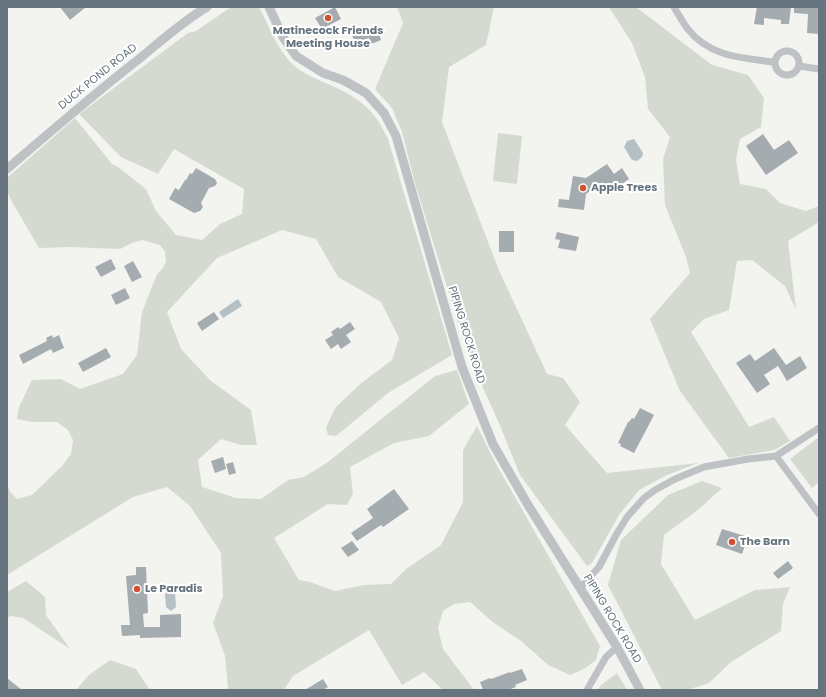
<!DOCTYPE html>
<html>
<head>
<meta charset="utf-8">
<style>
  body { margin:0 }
  #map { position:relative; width:826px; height:697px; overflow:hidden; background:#f3f3f0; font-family:Poppins,sans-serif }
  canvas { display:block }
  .frame { position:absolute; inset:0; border:8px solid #65747e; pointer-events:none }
</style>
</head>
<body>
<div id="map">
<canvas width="826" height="697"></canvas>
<div class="frame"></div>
</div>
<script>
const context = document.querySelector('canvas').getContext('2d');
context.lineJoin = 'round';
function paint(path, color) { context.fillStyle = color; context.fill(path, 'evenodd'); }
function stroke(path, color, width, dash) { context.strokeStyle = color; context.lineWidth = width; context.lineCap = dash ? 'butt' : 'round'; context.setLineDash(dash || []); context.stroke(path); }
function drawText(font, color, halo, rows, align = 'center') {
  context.font = font + ' Poppins,sans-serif'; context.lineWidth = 4; context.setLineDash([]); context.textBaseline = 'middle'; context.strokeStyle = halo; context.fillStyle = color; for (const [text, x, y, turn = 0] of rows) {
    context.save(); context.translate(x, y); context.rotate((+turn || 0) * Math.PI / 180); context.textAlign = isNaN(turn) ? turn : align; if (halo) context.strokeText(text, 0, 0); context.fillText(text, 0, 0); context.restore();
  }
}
paint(new Path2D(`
  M 231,7 L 259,7 C 270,27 277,51 296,67 C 304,74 313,77 323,82 C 356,96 372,105 388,139 L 452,355 L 388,393 L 336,436 L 328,435 L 326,428 L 335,408 L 360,384 L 392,360 L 399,338 L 381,302 L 338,277 L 316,239 L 282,230 L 217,258 L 167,312 L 181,349 L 211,381 L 251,410 L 257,445 L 241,445 L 221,439 L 198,460 L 202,487 L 236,498 L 261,499 L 288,480 L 304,477 L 328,462 L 435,376 L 457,370 L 469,404 L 429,436 L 394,443 L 350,467 L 353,494 L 347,505 L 328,504 L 274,538 L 299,580 L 310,582 L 335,591 L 364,585 L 391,584 L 406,569 L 441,545 L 463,502 L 463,450 L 477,426 L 495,462 L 600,646 L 596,660 L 584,669 L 570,675 L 548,665 L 521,641 L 494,623 L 470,602 L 454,604 L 443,611 L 438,628 L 443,649 L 474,690 L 443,690 L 424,672 L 402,685 L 369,630 L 293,676 L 284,690 L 226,690 L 228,688 L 225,656 L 213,623 L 223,596 L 221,553 L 190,506 L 167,487 L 133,497 L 7,575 L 7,483 L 10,492 L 17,499 L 32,495 L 62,466 L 71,454 L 73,440 L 68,430 L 57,422 L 32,422 L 17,419 L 19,407 L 32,380 L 61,379 L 80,389 L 123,374 L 137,355 L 142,312 L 157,274 L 163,268 L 166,261 L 165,252 L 160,245 L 142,240 L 132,243 L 120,249 L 70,247 L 39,248 L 11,200 L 7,191 L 7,178 L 75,118 L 112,164 L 118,167 L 146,189 L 156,211 L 176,235 L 202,240 L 220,224 L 242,214 L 244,189 L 174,149 L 158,174 L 121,157 L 79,114 L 188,33 L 196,31 Z
  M 397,7 L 494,7 L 486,45 L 449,67 L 442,122 L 498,268 L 547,374 L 563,378 L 580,402 L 565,425 L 607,473 L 698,463 L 667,475 L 639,490 L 619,515 L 592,563 L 587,566 L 520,475 L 499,423 L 468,355 L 416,187 L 402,132 L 392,108 L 375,89 L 403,23 Z
  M 609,7 L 636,7 L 712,65 L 748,75 L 764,98 L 761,127 L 740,139 L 736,160 L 740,184 L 766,189 L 780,203 L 806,211 L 819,206 L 819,222 L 788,241 L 796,310 L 785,286 L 752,260 L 737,261 L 729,310 L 704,319 L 691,332 L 749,427 L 774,417 L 790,441 L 774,450 L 729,458 L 680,391 L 650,319 L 690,273 L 686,257 L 665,205 L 663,159 L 670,137 L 648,109 L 645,77 L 632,43 Z
  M 498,133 L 522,136 L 517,184 L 493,181 Z
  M 819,437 L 819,482 L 812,488 L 790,459 Z
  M 702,481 L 722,488 L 699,509 L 664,535 L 661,564 L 695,620 L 755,590 L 790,587 L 783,604 L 781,631 L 731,662 L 709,683 L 687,690 L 662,690 L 608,585 L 621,540 L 668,495 Z
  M 26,581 L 45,597 L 46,615 L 70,649 L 23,618 L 11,616 L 7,618 L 7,592 Z
  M 110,660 L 136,669 L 150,690 L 76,690 L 89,675 Z
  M 617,673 L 627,690 L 598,690 L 600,686 Z`), '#d5dad1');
paint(new Path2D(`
  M 634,139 L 643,153 L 642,157 L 637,161 L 632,160 L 624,147 L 627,141 Z
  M 238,299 L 242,306 L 223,318 L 219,312 Z
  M 170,590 L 175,593 L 176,607 L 171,611 L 166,607 L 165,594 Z`), '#b5c0c4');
paint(new Path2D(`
  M 60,7 L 86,7 L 70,20 Z
  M 335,7 L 341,19 L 322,29 L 315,18 Z
  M 757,7 L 791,7 L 789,24 L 781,24 L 781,20 L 764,18 L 764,25 L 754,24 Z
  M 794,7 L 819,7 L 819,34 L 807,33 L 808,14 L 794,13 Z
  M 376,25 L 381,40 L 371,44 L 369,38 L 355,43 L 352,35 Z
  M 763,134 L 774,150 L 789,140 L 798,153 L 766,175 L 746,146 Z
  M 607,164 L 614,174 L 622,168 L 629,179 L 609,193 L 602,183 L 586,194 L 584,210 L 558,207 L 559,199 L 569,200 L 573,176 L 586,178 Z
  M 196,168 L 215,179 L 217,183 L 215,186 L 209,188 L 201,203 L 203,207 L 200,211 L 194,213 L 169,199 L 175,188 L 179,190 L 185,180 L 186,180 L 190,173 L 192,174 Z
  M 499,231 L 514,231 L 514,252 L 499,252 Z
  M 557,232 L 579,237 L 576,251 L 558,248 L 560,240 L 555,239 Z
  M 111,259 L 116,269 L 101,277 L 95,267 Z
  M 133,261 L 142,277 L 132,282 L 124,266 Z
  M 125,288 L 130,298 L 116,305 L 111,295 Z
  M 214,312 L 219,319 L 202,331 L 197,323 Z
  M 350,322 L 355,329 L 346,335 L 351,342 L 341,349 L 338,344 L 331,349 L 325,340 L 333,335 L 331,332 L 338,327 L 340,329 Z
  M 52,335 L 53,338 L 59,335 L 64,348 L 53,353 L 51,349 L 23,364 L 19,355 L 47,341 L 46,338 Z
  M 106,348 L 111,357 L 83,372 L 78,363 Z
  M 774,348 L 786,365 L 800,356 L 807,368 L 787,381 L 778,366 L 764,375 L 770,384 L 757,393 L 736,363 L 750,354 L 755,361 Z
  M 640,408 L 654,415 L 634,453 L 620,446 L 621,444 L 618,443 L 628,422 L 629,422 L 632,418 L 634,419 Z
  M 223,457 L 226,469 L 215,473 L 211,461 Z
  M 233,462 L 236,473 L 229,475 L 226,464 Z
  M 394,489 L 409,509 L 383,527 L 381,525 L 357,541 L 351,533 L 373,518 L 367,509 Z
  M 722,529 L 748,537 L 742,554 L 716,545 Z
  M 352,541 L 359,550 L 348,557 L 341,548 Z
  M 788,561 L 793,568 L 778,579 L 773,573 Z
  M 136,567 L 146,567 L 148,613 L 143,614 L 144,627 L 160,627 L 160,615 L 181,614 L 181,637 L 140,638 L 140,635 L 122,636 L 121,625 L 130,625 L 126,576 L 136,575 Z
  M 522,669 L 527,680 L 515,685 L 516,687 L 508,690 L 483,690 L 480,682 L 490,678 L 491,679 L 510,672 L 510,673 Z
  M 7,678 L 22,690 L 7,690 Z
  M 323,679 L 328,687 L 323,690 L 305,690 Z`), '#a5acb0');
stroke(new Path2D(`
  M 674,7 C 678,14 682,21 687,28 C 709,57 742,58 774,62
  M775 63a12 12 0 1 1 24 0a12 12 0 1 1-24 0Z
  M 799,66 L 819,69
  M 776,456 L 819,514
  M 580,588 L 599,567 L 616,535 L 627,517 L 644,498 L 655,490 L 675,479 L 704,467 L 748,459 L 776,456 L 819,428
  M 587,690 L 606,657 L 617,647`), '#bfc2c5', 7);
stroke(new Path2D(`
  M 269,7 L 284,39 L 296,56 L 323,73 L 343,80 L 366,93 L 384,113 L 396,136 L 462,367 L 493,444 L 528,505 L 617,647 L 640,690
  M 7,169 C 50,132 94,94 139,59 C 161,41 183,21 207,7`), '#bfc2c5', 9);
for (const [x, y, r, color] of [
  [328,18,4,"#d25131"],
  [583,188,4,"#d25131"],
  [732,542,4,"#d25131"],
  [137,589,4,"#d25131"]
]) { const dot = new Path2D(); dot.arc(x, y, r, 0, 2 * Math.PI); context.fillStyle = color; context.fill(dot); stroke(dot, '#fff', 1.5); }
drawText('bold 11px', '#65747e', '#fff', [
  ["Matinecock Friends",328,31,"center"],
  ["Meeting House",328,44,"center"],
  ["Apple Trees",591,188],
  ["The Barn",740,542],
  ["Le Paradis",145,589]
], 'left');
drawText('11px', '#65747e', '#fff', [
  ["DUCK POND ROAD",98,77,-39],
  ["PIPING ROCK ROAD",466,335,73],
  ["PIPING ROCK ROAD",612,619,59]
]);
</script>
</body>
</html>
